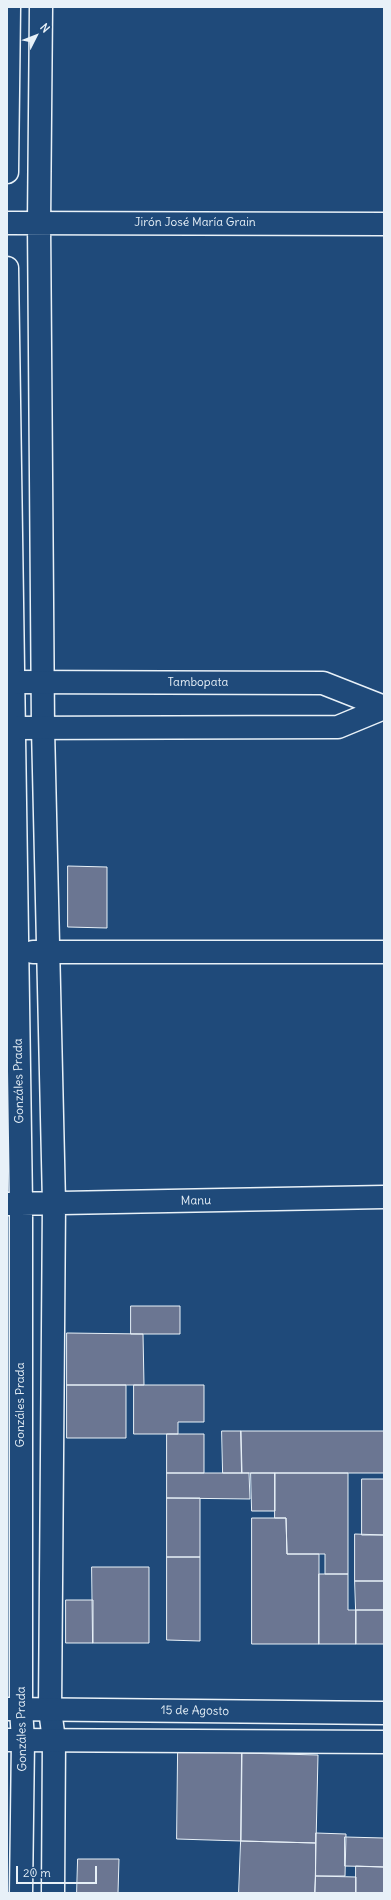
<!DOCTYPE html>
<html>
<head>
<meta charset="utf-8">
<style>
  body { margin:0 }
  #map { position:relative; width:391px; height:1900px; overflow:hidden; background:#1f4a7a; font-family:Delius,sans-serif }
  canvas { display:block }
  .frame { position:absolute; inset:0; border:8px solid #e8f1f8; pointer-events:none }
  .north { position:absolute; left:16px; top:16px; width:40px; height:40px; -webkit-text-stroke:3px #1f4a7a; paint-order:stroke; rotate:48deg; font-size:11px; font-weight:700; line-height:16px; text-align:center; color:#e8f1f8 }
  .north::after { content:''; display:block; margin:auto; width:14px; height:18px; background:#e8f1f8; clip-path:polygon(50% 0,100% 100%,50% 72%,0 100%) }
  .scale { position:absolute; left:16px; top:1866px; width:81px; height:18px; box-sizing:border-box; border:2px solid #e8f1f8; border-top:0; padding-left:5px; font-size:12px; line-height:14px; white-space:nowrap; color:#e8f1f8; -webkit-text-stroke:3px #1f4a7a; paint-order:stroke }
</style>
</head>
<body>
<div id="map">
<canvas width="391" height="1900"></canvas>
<div class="frame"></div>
<div class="north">N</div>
<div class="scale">20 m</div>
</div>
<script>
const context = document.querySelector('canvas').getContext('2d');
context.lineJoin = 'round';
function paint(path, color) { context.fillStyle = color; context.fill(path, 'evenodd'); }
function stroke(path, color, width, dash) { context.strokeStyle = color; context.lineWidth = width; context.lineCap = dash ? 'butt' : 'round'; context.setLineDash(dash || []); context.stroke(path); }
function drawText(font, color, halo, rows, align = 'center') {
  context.font = font + ' Delius,sans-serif'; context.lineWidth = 3; context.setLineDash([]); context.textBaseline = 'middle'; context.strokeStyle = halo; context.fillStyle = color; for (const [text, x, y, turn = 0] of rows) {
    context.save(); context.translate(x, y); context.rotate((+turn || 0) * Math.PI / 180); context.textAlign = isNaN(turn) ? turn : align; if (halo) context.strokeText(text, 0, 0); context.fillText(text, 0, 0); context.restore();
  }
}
const building = new Path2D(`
  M 68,866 L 107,867 L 107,928 L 68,927 Z
  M 131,1306 L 180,1306 L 180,1334 L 131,1334 Z
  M 67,1333 L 143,1334 L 144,1385 L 67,1385 Z
  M 67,1385 L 126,1385 L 126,1438 L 67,1438 Z
  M 134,1385 L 204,1385 L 204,1422 L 178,1422 L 178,1434 L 134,1434 Z
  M 222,1431 L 241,1431 L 242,1473 L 223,1473 Z
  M 241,1431 L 384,1431 L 384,1473 L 242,1473 Z
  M 167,1434 L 204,1434 L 204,1473 L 167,1473 Z
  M 167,1473 L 249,1473 L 250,1499 L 167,1498 Z
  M 251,1473 L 275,1473 L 275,1511 L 252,1511 Z
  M 275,1473 L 348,1473 L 348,1574 L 325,1574 L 325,1554 L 287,1554 L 286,1518 L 275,1518 Z
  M 362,1479 L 384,1479 L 384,1535 L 362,1535 Z
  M 167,1498 L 200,1498 L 200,1557 L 167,1557 Z
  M 252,1518 L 286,1518 L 287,1554 L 319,1554 L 319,1644 L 252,1644 Z
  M 355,1534 L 384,1535 L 384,1581 L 355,1581 Z
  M 167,1557 L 200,1557 L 200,1641 L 167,1640 Z
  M 92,1567 L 149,1567 L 149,1643 L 93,1643 Z
  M 319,1574 L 348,1574 L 348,1610 L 356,1610 L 356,1644 L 319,1644 Z
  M 355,1581 L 384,1581 L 384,1610 L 356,1610 Z
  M 66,1600 L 93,1600 L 93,1643 L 66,1643 Z
  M 356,1610 L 384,1610 L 384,1644 L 356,1644 Z
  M 178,1751 L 242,1753 L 241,1841 L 177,1839 Z
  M 242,1753 L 318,1755 L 316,1843 L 241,1841 Z
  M 316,1833 L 346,1834 L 345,1876 L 316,1876 Z
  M 345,1837 L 384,1838 L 384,1867 L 345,1866 Z
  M 241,1841 L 316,1843 L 315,1893 L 239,1893 Z
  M 78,1859 L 119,1859 L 118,1893 L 77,1893 Z
  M 356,1866 L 384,1867 L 384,1893 L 356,1893 Z
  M 316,1876 L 356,1877 L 356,1893 L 315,1893 Z`);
paint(building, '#6b7692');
stroke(building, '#e8f1f8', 1);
const minor = new Path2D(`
  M 41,7 L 39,223 L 43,728 L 54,1203 L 50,1710 L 54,1740 L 53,1893
  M 7,172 L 9,7
  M 7,223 L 384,224
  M 7,268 L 21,1204 L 21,1709 L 23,1740 L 21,1893
  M 33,952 L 384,952
  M 7,1204 L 384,1197`);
const tertiary = new Path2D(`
  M 7,1709 L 384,1713
  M 7,1740 L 384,1742`);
const secondary = new Path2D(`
  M 7,682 L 323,683 L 384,707
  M 7,728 L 338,727 L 384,708`);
stroke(minor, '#e8f1f8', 25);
stroke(tertiary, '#e8f1f8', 25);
stroke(secondary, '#e8f1f8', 25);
stroke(minor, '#1f4a7a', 22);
stroke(tertiary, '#1f4a7a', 22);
stroke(secondary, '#1f4a7a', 22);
drawText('12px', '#e8f1f8', '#1f4a7a', [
  ["Jirón José María Grain",195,223],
  ["Tambopata",198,683],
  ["Gonzáles Prada",19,1081,-91],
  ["Manu",196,1201,-1],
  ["Gonzáles Prada",21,1405,-90],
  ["15 de Agosto",195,1711,1],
  ["Gonzáles Prada",22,1729,-91]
]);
</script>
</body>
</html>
